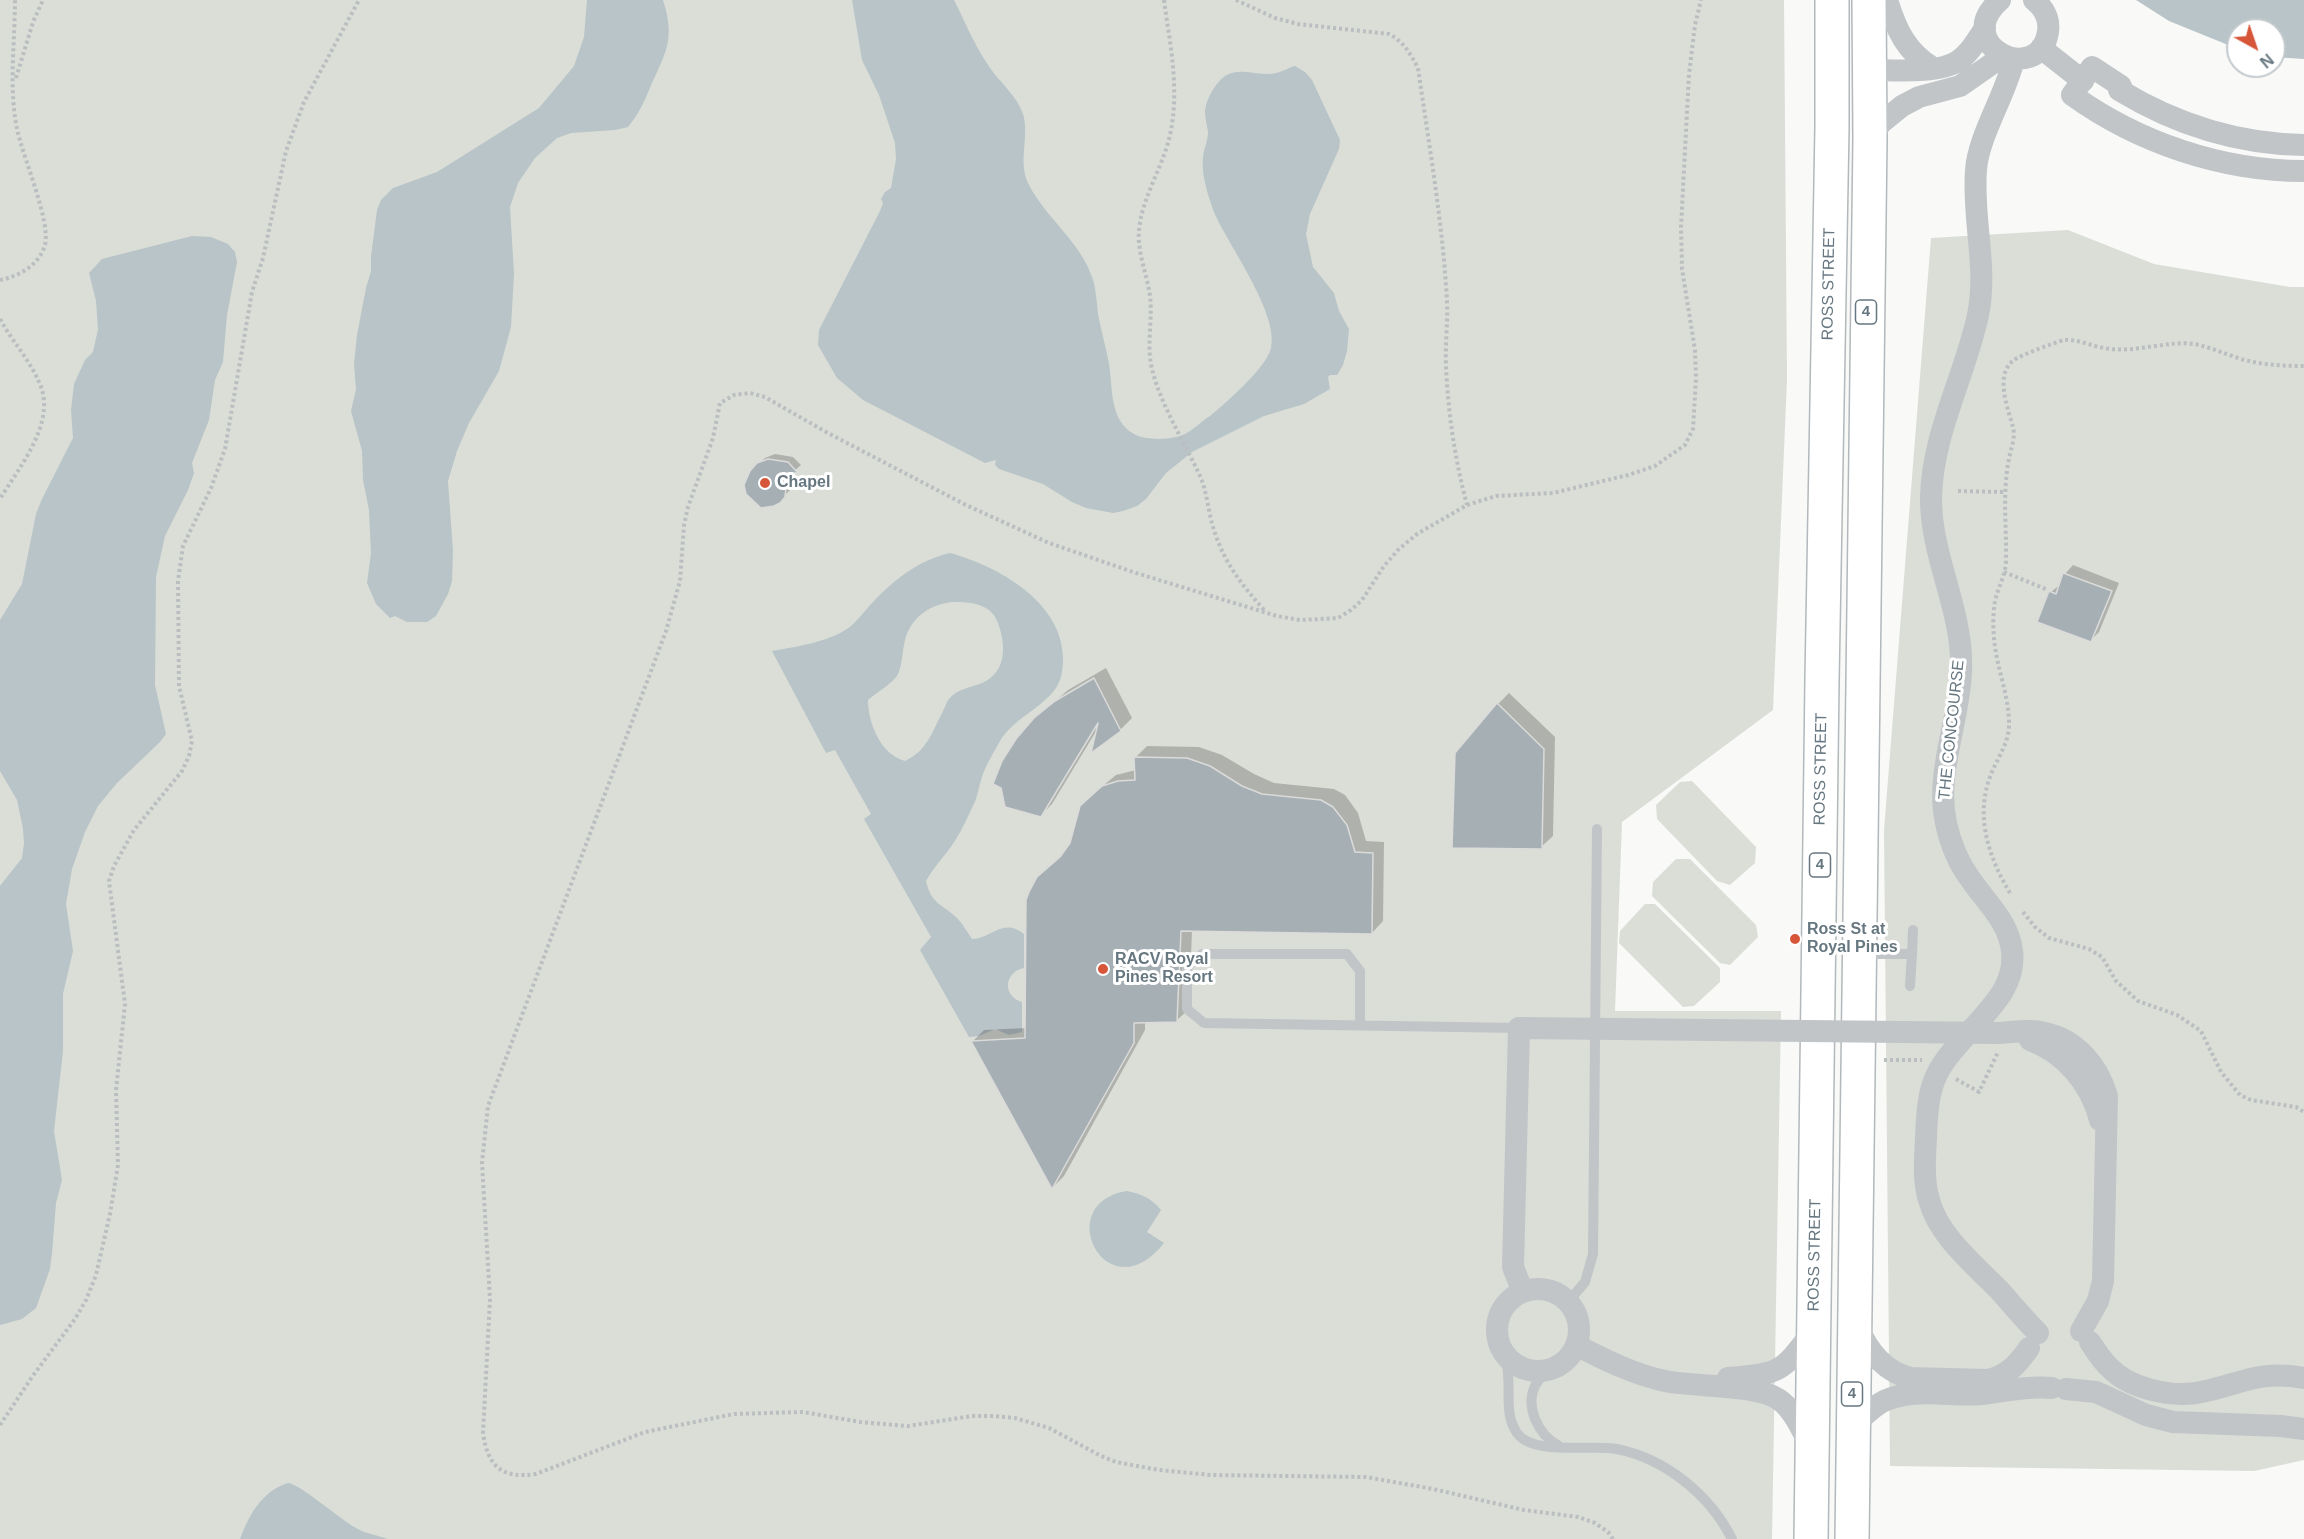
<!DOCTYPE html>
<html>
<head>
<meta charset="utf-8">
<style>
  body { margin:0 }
  #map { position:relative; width:2304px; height:1539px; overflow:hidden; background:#f9f9f8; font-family:Helvetica,sans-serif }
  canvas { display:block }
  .north { position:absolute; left:2226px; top:18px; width:60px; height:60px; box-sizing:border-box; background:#fff; border:2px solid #c2c9cc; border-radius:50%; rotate:140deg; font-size:16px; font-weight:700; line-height:24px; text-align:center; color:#667780 }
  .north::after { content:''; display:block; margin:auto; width:21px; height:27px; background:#d7563a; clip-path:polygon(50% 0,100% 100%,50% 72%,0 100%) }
</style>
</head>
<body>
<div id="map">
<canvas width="2304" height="1539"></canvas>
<div class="north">N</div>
</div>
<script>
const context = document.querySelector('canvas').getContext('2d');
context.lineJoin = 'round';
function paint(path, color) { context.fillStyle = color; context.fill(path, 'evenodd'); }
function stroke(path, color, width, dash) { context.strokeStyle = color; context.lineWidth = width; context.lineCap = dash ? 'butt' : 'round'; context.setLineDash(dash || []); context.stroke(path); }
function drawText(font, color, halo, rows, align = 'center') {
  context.font = font + ' Helvetica,sans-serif'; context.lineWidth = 6; context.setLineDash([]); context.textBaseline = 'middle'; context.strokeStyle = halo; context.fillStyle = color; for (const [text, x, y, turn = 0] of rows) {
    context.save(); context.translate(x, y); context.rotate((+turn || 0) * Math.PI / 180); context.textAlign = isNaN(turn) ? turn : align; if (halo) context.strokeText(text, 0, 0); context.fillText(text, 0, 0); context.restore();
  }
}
paint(new Path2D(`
  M 0,0 L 1784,0 L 1787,379 L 1773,710 L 1622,822 L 1615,1011 L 1781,1011 L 1772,1539 L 0,1539 Z
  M 2068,230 L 2154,264 L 2290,287 L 2304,287 L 2304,1460 L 2254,1471 L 1890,1466 L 1884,830 L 1931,238 Z
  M 1692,781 L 1756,847 L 1755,863 L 1730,885 L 1717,881 L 1657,819 L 1656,805 L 1680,782 Z
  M 1676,859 L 1690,859 L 1756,925 L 1758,937 L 1730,965 L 1720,963 L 1652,896 L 1653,882 Z
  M 1645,904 L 1655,904 L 1720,968 L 1720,982 L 1694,1006 L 1683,1007 L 1619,943 L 1620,931 Z`), '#daded7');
paint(new Path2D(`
  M 587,0 L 663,0 C 676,41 665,53 649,90 C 644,103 637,116 628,127 L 615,130 L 571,133 L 557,138 L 535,158 L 518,183 L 510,207 L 514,274 L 511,327 L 499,371 L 469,423 L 457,451 L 448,481 L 453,551 L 452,581 L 448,594 L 436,616 L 427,622 L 407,622 L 395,616 L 390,618 L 376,604 L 367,583 L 371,553 L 369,510 L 363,480 L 362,451 L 351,411 L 356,389 L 354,364 L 357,335 L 366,288 L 371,271 L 371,256 L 377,210 L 381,200 L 393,188 L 437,172 L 539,108 L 574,66 L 584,37 Z
  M 852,0 L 954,0 C 966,24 977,51 993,72 C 1004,86 1017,97 1023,114 C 1030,137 1017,162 1029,185 C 1047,220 1083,243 1094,283 C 1096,293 1097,304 1098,314 C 1101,331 1106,347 1109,364 C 1113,388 1109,420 1134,434 C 1146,441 1173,440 1185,434 C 1193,430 1202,421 1210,416 C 1226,403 1267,367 1271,348 C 1279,313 1228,245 1214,212 C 1208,196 1201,174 1203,157 C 1204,148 1208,141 1208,132 C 1207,125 1205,118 1205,111 C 1206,100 1215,83 1225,76 C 1240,66 1260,77 1276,73 C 1282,72 1288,68 1295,66 L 1305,72 L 1312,80 L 1340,140 L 1339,149 L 1310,214 L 1306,234 L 1313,267 L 1334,293 L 1339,311 L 1349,329 L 1347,351 L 1343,365 L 1337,375 L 1330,375 L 1328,377 L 1330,389 L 1304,404 L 1264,416 L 1192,452 L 1166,473 L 1146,499 L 1137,506 L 1123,511 L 1113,513 L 1086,508 L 1072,502 L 1043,484 L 999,469 L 995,465 L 996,460 L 985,463 L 863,400 L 837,378 L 818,345 L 819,330 L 880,211 L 883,203 L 881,199 L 885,192 L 891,188 L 896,159 L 895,143 L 879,95 L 862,60 Z
  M 2136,0 L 2304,0 L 2304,59 L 2274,57 L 2274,30 L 2238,30 L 2238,49 L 2169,21 Z
  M 192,236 L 211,237 L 228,244 L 235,252 L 237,262 L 227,315 L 223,362 L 215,380 L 209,420 L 192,463 L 194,473 L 188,490 L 165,536 L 156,577 L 155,685 L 166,734 L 160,742 L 117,783 L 98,806 L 85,832 L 72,869 L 66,904 L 73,951 L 63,994 L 63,1051 L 54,1131 L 62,1180 L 56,1203 L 52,1253 L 50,1269 L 36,1308 L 22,1319 L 0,1325 L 0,886 L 22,858 L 24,843 L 23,829 L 17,800 L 0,771 L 0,620 L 22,584 L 36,514 L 42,499 L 73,438 L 71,410 L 74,384 L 85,360 L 93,352 L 98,329 L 96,301 L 89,273 L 102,259 Z
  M 950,553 C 998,566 1062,602 1063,657 C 1063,668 1062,679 1056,688 C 1041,709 1013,719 1000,741 C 995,750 989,760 985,769 C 979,781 979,796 972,808 C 965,823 958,838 947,852 C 940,861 932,870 926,881 C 931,904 942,904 957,918 C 963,924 967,932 972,939 C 992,938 1003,917 1024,934 L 1024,968 C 1004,972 1002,996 1022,1002 L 1022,1032 L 1009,1035 L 995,1029 L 979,1036 L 969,1037 L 920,950 L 931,937 L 864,819 L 871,814 L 835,750 L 826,753 L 772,651 C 795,647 828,642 847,629 C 858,621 864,611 873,602 C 895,579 919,560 950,553 ZM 952,602 C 970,602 991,603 998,623 C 1006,645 1007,672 982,683 C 972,687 957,689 949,699 C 946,703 944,710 941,715 C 931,735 926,751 905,761 C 881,755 868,723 868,700 C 876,693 890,685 897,676 C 902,667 902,655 904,645 C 908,620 927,605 952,602 Z
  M 1127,1191 C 1142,1194 1151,1198 1161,1210 L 1147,1232 L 1164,1243 C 1107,1315 1050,1203 1127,1191 Z
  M 288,1483 C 300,1484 341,1520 356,1528 C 366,1534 377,1535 388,1539 L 240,1539 C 249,1515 262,1491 288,1483 Z`), '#b8c4c8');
paint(new Path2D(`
  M 775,454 L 793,457 L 801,465 L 792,473 L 790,490 L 784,496 L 758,464 L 765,458 Z
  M 2073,565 L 2119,583 L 2099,632 L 2091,640 L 2051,592 L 2061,584 L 2065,574 Z
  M 1106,668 L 1132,718 L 1120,730 L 1098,728 L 1052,804 L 1041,815 L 1035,719 L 1068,690 Z
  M 1509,693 L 1555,737 L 1553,836 L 1541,847 L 1498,704 Z
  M 1147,746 L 1199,747 L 1222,755 L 1254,774 L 1274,783 L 1334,789 L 1345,795 L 1358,813 L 1366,841 L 1384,842 L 1383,921 L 1372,933 L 1192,930 L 1189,1009 L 1177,1020 L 1145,1021 L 1145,1030 L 1064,1176 L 1053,1187 L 973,1041 L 984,1030 L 1027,1028 L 1064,854 L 1071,844 L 1093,794 L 1116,775 L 1136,770 L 1135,758 Z`), '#0003');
const building = new Path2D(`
  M 768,459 L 788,462 L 797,472 L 787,478 L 785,497 L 780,503 L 774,506 L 761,508 L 746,494 L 744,485 L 750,471 L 757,463 Z
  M 2063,573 L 2112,591 L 2091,642 L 2037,622 L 2049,591 L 2056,594 Z
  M 1094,678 L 1121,731 L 1091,753 L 1098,723 L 1041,817 L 1005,807 L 1001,788 L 993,784 L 1002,761 L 1016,739 L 1034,718 L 1055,701 Z
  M 1497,703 L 1544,749 L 1542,849 L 1452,848 L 1455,753 Z
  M 1134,757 L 1187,758 L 1210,766 L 1242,786 L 1262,794 L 1321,800 L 1333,807 L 1347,825 L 1355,852 L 1373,853 L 1372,934 L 1181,931 L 1177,1022 L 1134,1023 L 1134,1043 L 1052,1189 L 971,1041 L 1025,1038 L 1026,900 L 1029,892 L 1037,877 L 1060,857 L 1070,843 L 1080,806 L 1102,786 L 1118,781 L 1135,780 Z`);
paint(building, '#a6afb4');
stroke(building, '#dbdbda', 1.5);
const primary = new Path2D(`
  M 1811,1539 L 1822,680 L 1832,127 L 1832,0
  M 1852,1539 L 1870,139 L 1869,0`);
stroke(primary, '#b2b8bb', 36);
stroke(new Path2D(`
  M 1164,0 C 1170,44 1180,90 1170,135 C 1163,167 1142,197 1139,230 C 1137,252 1147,274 1150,296 C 1153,321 1146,344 1152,369 C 1161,406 1184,441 1200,476 C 1208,494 1208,514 1215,533 C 1225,564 1244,588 1266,612
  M 1236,0 L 1275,18 L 1298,24 L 1389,34 C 1404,42 1410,53 1418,68 C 1429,145 1443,225 1447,302 C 1448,324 1445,345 1446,366 C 1448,413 1455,460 1467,505
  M 16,78 L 33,22 L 43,0
  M 0,280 C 20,276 39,265 45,245 C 51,223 24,159 18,133 C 8,91 15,44 15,0
  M 0,319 C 12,341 29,359 39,382 C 58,422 19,467 0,499
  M 1958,491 L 2004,492
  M 2004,572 L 2048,590
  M 2010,893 C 1989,858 1975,817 1990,777 C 1996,760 2008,745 2009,727 C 2010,697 1996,667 1994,638 C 1993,626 1993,613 1995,601 C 1998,588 2005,576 2006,562 C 2007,523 2001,490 2011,450 C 2013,443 2015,435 2013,427 C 2008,409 1994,374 2014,360 C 2021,355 2056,342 2064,340 C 2078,339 2091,346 2104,348 C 2134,354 2167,340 2194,344 C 2210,347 2225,354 2241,359 C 2262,365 2283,366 2304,366
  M 2023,912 L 2035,927 L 2049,938 L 2089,949 L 2102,957 L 2116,981 L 2138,1001 L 2177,1015 L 2201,1031 L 2221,1072 L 2240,1095 L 2251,1100 L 2296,1107 L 2304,1112
  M 1884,1060 L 1922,1060
  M 1956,1079 L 1979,1092 L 1998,1052
  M 0,1425 L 32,1377 L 75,1319 L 86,1300 L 96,1275 L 110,1214 L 118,1165 L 116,1090 L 125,1004 L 109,881 L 114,866 L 134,830 L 182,771 L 189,756 L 192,741 L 179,686 L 178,581 L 183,546 L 211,488 L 225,449 L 252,292 L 263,258 L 286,151 L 304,102 L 359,0
  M 1613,1539 L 1608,1532 L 1595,1523 L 1578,1517 L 1524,1510 L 1433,1489 L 1366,1477 L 1211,1475 L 1159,1470 L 1116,1462 L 1101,1456 L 1049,1428 L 1015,1418 L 994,1416 L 972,1416 L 908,1426 L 860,1422 L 803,1412 L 734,1414 L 645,1432 L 536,1474 C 502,1479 488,1467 483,1433 L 490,1299 L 482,1163 L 488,1106 L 666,631 L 680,581 L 684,525 L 688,507 L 713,438 L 720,403 L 734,395 L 750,393 L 765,397 L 826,432 L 964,504 L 1049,543 L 1136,573 L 1277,616 L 1300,620 L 1321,619 L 1338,618 L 1351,610 L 1362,600 L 1384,566 L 1399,549 L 1417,534 L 1467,505 L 1496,496 L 1553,493 L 1628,475 L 1655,466 L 1685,445 L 1693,429 L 1696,379 L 1695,350 L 1682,269 L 1681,227 L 1689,74 L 1695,25 L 1701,0`), '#bbbec0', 4, [3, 3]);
stroke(new Path2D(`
  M 1862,954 L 1912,954 L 1913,930
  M 1910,986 L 1912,954
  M 1360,1025 L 1360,971 L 1347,954 L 1202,954 L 1187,967 L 1187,1009 L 1204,1023 L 1519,1028
  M 1568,1302 L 1585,1282 L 1593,1254 L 1597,829
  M 1502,1349 C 1505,1358 1508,1366 1508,1375 C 1510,1394 1505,1417 1517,1433 C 1533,1456 1591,1444 1617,1449 C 1666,1459 1710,1495 1732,1539
  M 1554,1367 C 1547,1372 1540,1377 1536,1384 C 1524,1406 1538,1435 1559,1446`), '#c1c5c8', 10);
stroke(new Path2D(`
  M 1887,0 C 1896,29 1906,52 1933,68
  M 2000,0 C 1949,45 2039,88 2048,32 C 2050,19 2044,8 2034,0
  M 2041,48 L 2083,81
  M 2014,59 C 2006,94 1978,137 1976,170 C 1972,218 1988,267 1978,315 C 1965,376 1933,432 1931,496 C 1930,557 1964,611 1961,672 C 1959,722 1935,774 1946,823 C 1950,842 1959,864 1971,880 C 1986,902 2009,922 2012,951 C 2016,983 1993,1006 1973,1028 C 1934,1070 1928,1080 1926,1138 C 1925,1159 1923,1180 1929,1200 C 1939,1237 1975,1265 2001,1292 C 2013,1306 2025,1320 2038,1333
  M 1870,70 C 1893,70 1939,74 1958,61 C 1970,53 1977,40 1985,28
  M 1870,139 L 1881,123 L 1902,106 L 1919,97 L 1960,86 L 2003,56
  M 2304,145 C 2238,144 2175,124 2119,90 L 2121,86 L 2092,67 L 2072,95 C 2139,143 2222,171 2304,171
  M 1519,1028 L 1513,1267 L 1523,1292
  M 1998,1033 C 2013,1032 2031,1029 2045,1033 C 2077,1040 2098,1066 2107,1096 L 2103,1281 L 2098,1301 L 2081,1331
  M 2030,1040 C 2065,1053 2091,1084 2100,1120
  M1497 1330a41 41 0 1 1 82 0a41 41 0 1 1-82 0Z
  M 1857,1325 C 1867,1349 1884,1372 1911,1378 L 1988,1380 C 2007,1376 2018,1364 2029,1348
  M 2090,1342 C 2096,1351 2102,1361 2110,1368 C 2129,1388 2169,1397 2196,1393 C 2238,1386 2257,1369 2304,1378
  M 1576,1345 C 1605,1360 1633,1374 1665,1381 C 1694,1387 1755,1384 1778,1399 C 1793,1408 1803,1432 1811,1448
  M 1728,1378 C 1782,1373 1781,1373 1814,1330
  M 2066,1389 L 2096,1392 L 2146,1415 L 2173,1422 L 2281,1426 L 2304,1429
  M 1852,1427 C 1862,1418 1872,1407 1884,1401 C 1914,1387 1951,1397 1982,1394 C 2006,1391 2027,1386 2052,1388`), '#c1c5c8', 22);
stroke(primary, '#fff', 33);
stroke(new Path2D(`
  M 1519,1028 L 1998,1033`), '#c1c5c8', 22);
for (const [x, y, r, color] of [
  [765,483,6,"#d7563a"],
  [1795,939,6,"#d7563a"],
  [1103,969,6,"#d7563a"]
]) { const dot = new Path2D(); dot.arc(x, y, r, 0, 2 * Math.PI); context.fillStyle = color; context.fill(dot); stroke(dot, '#fff', 2); }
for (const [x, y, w] of [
  [1866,312,21],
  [1820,865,21],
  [1852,1394,21]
]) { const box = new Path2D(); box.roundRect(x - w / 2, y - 12, w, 24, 4.5); context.fillStyle = '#fff'; context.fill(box); stroke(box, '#667780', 1.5); }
drawText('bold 15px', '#667780', null, [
  ["4",1866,312],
  ["4",1820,865],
  ["4",1852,1394]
]);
drawText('16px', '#667780', '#fff', [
  ["ROSS STREET",1829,284,-89],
  ["THE CONCOURSE",1952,730,-84],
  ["ROSS STREET",1821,769,-89],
  ["ROSS STREET",1815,1255,-89]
]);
drawText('bold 16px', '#667780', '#fff', [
  ["Chapel",777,483],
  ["Ross St at",1807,930],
  ["Royal Pines",1807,948],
  ["RACV Royal",1115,960],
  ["Pines Resort",1115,978]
], 'left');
</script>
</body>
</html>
